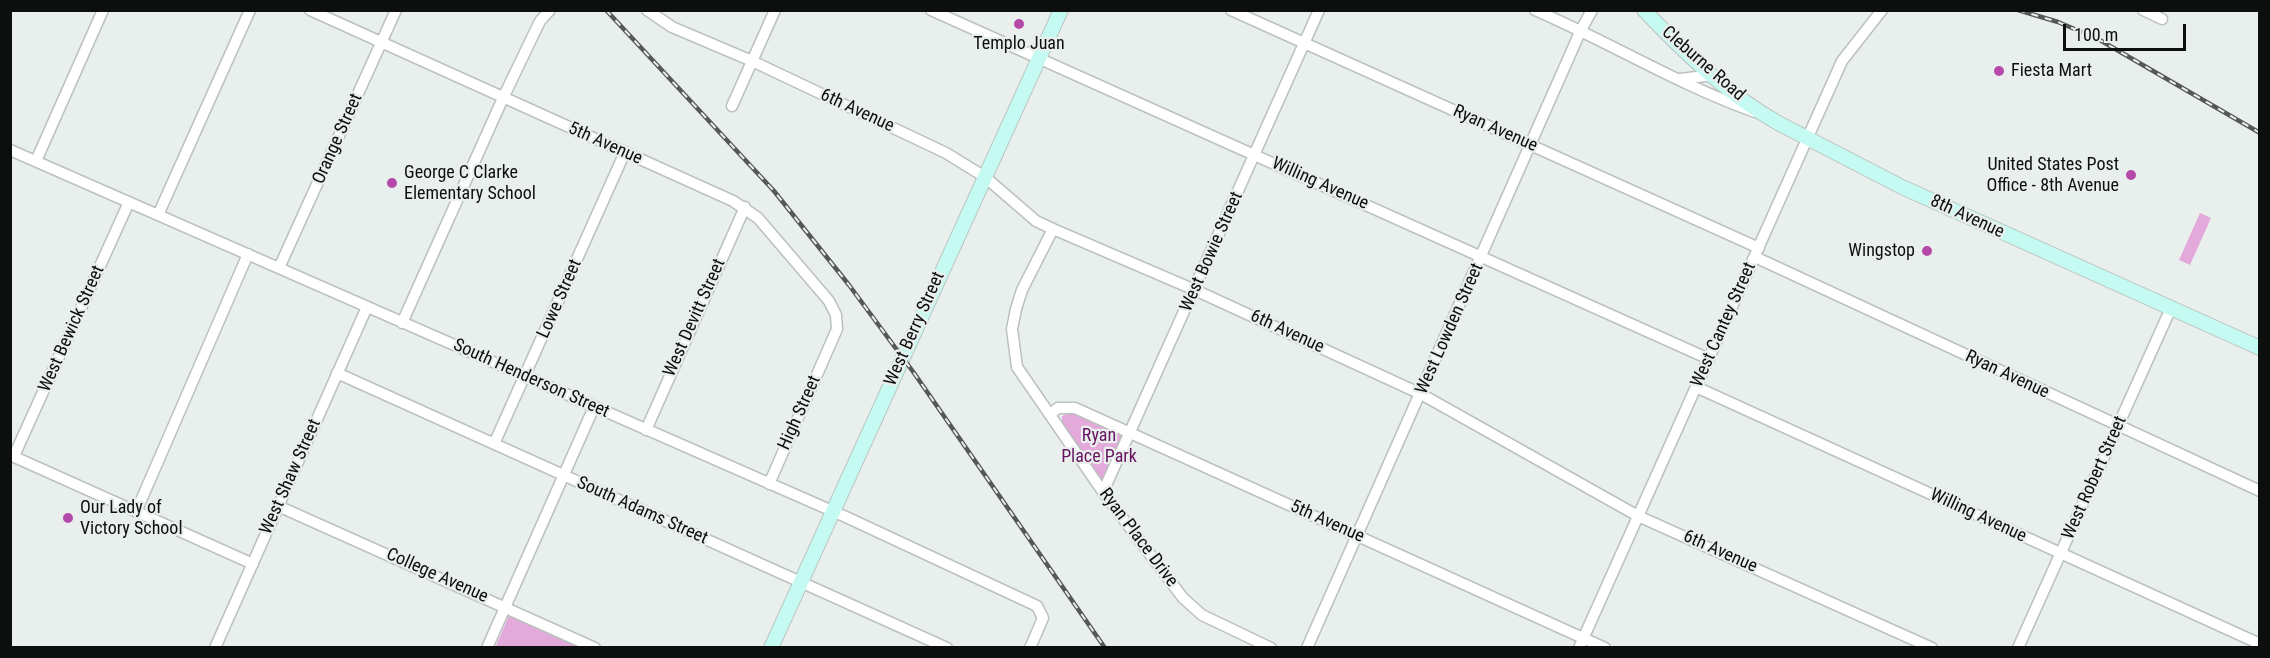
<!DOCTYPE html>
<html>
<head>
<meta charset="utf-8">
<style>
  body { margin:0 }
  #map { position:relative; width:2270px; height:658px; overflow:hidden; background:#e9efed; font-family:"Roboto Condensed",sans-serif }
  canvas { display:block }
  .frame { position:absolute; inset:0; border:12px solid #0d0f0e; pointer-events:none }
  .scale { position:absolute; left:2063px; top:24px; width:123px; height:27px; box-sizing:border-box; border:3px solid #0d0f0e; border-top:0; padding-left:8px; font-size:18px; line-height:21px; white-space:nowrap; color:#0d0f0e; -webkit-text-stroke:4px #e9efed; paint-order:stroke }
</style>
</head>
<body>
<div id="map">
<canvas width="2270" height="658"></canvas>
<div class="frame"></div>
<div class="scale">100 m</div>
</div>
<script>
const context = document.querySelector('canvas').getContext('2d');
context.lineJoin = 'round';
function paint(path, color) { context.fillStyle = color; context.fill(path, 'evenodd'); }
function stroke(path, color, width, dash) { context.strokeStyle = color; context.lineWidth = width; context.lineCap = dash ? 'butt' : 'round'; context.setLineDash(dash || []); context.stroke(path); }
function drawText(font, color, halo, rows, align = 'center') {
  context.font = font + ' "Roboto Condensed",sans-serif'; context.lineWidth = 4.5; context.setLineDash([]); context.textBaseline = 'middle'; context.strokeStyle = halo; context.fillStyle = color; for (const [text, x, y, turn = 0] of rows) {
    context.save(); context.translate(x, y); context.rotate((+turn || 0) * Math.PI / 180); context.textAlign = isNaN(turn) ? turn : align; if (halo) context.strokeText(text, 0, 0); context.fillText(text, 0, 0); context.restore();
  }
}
paint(new Path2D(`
  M 2200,213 L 2211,218 L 2190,265 L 2179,260 Z
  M 1071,412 L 1119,433 L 1122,437 L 1103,483 L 1062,422 L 1062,416 Z
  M 510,613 L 585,648 L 495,648 Z`), '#e4a9db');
const street = new Path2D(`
  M 310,10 L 733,201 L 758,218 L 829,301 L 836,315 L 837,329 L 769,484
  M 647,10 L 672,27 L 752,61 L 946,153 L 985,177 L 1036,221 L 1053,229 L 1195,290 L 1421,394 L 1638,516 L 1932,648
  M 931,10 L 1709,359
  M 1231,10 L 1759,248
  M 1535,10 C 1609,42 1679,85 1755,112
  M 2143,10 L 2162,19
  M 1680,79 L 1713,75
  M 732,106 L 775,10
  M 10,150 L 846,517 L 1037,606 L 1043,618 L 1030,648
  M 36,161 L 103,10
  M 158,215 L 250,10
  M 1053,229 L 1022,290 L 1016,309 L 1012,329 L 1017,367 L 1103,492 L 1183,598 L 1202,615 L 1271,648
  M 1755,257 L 2260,491
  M 279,268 L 396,10
  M 402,323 L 503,98 L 540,21 L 550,10
  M 337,373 L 947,648
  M 1696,387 L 2260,644
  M 1050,414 L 1058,408 L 1075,408 L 1605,648
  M 646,430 L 745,207
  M 494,444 L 625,152
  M 10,455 L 253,564
  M 14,456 L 129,202
  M 1103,492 L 1319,10
  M 278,506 L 595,648
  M 136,512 L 248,254
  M 215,648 L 367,307
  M 487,648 L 594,407
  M 1307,648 L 1581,30 L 1592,10
  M 1579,648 L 1842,61 L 1882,10
  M 2018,648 L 2171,308`);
const secondary = new Path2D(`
  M 1644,10 C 1684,52 1729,96 1780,124 L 1902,187 L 2260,348
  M 771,648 L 1061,10`);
stroke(street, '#bbc1bf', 13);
stroke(secondary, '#bbc1bf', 16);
stroke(street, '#fff', 10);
stroke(secondary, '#c4faf1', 14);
const rail = new Path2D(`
  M 606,10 L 774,191 L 849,285 L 914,373 L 1105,648
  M 2018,10 L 2058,22 L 2098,39 L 2260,133`);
stroke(rail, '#555857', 4.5);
stroke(rail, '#e9efed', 2, [7]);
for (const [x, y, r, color] of [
  [1019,24,6,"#b449aa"],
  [1999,71,6,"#b449aa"],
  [2131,175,6,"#b449aa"],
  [392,183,6,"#b449aa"],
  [1927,251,6,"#b449aa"],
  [68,518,6,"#b449aa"]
]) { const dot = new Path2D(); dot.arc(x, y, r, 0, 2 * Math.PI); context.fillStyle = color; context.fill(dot); stroke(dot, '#e9efed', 2); }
drawText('18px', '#0d0f0e', '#e9efed', [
  ["Templo Juan",1019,44,"center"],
  ["Fiesta Mart",2011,71],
  ["United States Post",2119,165,"right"],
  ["Office - 8th Avenue",2119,186,"right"],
  ["George C Clarke",404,173],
  ["Elementary School",404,194],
  ["Wingstop",1915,251,"right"],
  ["Our Lady of",80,508],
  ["Victory School",80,529]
], 'left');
drawText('18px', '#0d0f0e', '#e9efed', [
  ["Cleburne Road",1703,64,41],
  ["6th Avenue",857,111,25],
  ["Ryan Avenue",1495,129,24],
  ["Orange Street",338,139,-66],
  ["5th Avenue",605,144,24],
  ["Willing Avenue",1320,184,24],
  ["8th Avenue",1967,217,25],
  ["West Bowie Street",1212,252,-66],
  ["Lowe Street",560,299,-66],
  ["West Devitt Street",695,318,-66],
  ["West Cantey Street",1724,325,-66],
  ["West Bewick Street",72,329,-66],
  ["West Berry Street",915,329,-66],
  ["West Lowden Street",1450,329,-66],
  ["6th Avenue",1287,332,25],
  ["Ryan Avenue",2007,375,25],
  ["South Henderson Street",531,379,24],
  ["High Street",800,413,-66],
  ["West Shaw Street",291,477,-66],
  ["West Robert Street",2095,478,-66],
  ["South Adams Street",642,511,24],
  ["Willing Avenue",1978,516,25],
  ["5th Avenue",1327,522,24],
  ["Ryan Place Drive",1138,538,53],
  ["6th Avenue",1720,552,24],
  ["College Avenue",437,576,24]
]);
drawText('18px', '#681361', '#e9efed', [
  ["Ryan",1099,436],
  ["Place Park",1099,457]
]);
</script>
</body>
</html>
